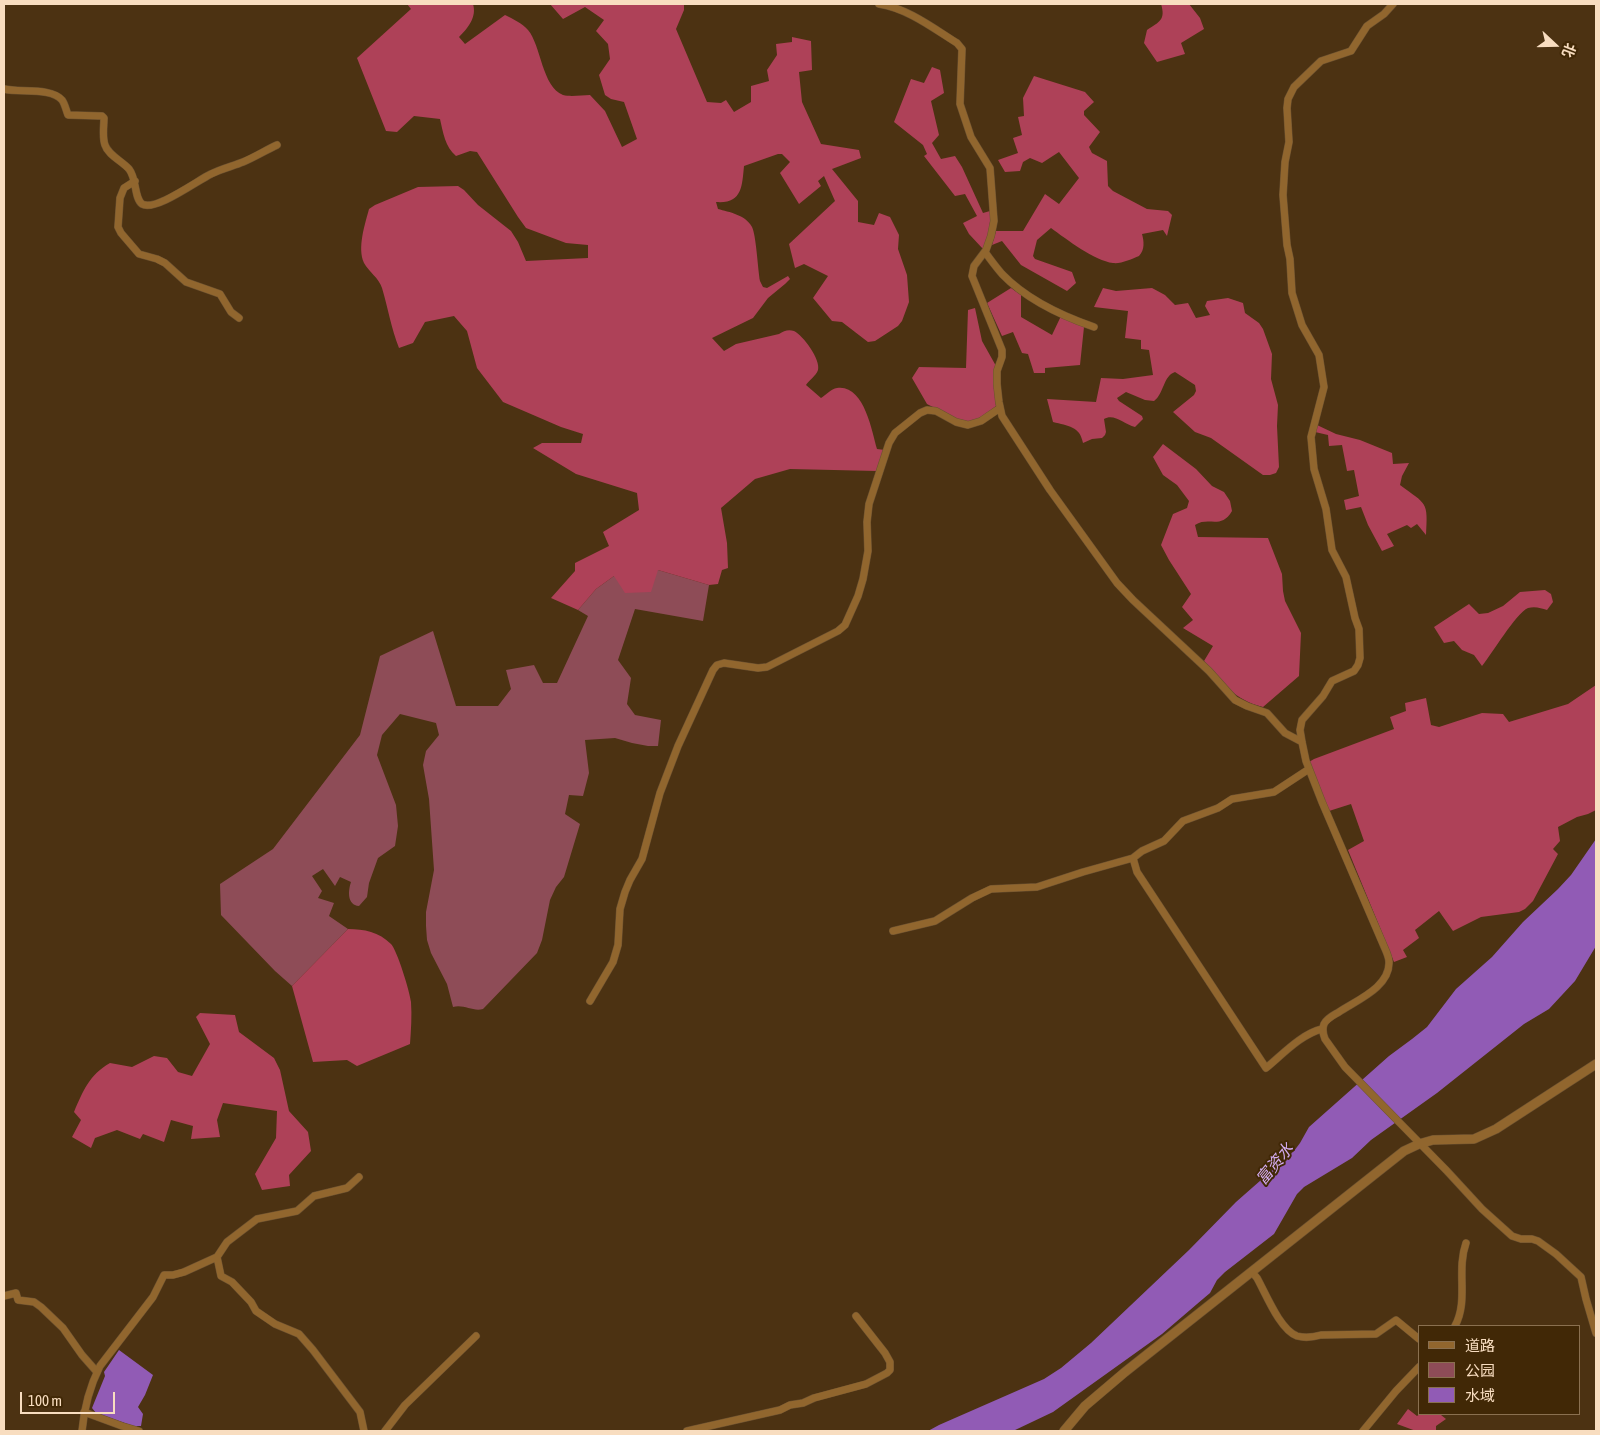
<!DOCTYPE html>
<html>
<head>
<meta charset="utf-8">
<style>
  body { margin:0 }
  #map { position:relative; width:1600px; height:1435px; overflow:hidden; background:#4c3212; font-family:"Asap Condensed","Noto Sans SC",sans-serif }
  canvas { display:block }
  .frame { position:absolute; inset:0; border:5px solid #f8ddc0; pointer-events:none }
  .legend { position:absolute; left:1418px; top:1325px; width:162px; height:90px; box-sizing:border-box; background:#412806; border:1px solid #8a7050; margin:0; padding:6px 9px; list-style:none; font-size:15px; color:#f8ddc0 }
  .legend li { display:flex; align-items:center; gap:10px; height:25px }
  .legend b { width:25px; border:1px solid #8a7050 }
  .north { position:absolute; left:1530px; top:20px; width:50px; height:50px; -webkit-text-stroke:4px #412806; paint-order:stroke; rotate:111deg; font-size:14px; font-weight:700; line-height:20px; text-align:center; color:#f8ddc0 }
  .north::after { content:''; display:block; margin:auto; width:18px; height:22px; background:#f8ddc0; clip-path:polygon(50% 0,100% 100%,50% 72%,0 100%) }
  .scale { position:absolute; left:20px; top:1392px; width:95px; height:22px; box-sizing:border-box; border:2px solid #f8ddc0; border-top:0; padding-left:6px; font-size:15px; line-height:18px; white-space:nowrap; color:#f8ddc0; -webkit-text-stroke:4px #412806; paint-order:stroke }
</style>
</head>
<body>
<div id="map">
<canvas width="1600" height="1435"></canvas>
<div class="frame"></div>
<ul class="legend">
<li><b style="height:6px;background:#91662e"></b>道路</li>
<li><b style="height:14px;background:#8e4c57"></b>公园</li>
<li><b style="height:14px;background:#915bb5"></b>水域</li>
</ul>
<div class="north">北</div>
<div class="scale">100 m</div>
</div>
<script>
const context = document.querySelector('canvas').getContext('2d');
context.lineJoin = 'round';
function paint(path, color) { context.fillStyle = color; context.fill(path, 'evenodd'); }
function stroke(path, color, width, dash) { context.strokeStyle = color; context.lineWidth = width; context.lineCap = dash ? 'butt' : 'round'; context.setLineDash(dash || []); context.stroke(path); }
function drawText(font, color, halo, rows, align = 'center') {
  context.font = font + ' "Asap Condensed","Noto Sans SC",sans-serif'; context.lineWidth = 4; context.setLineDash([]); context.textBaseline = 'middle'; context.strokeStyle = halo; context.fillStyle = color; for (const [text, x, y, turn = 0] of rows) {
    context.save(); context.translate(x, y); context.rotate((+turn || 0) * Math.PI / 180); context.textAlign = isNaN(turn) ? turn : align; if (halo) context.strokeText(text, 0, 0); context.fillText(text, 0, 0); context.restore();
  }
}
paint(new Path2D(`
  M 658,570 L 709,585 L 703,621 L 635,609 L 618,660 L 631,678 L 627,704 L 635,715 L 661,720 L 658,746 L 648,746 L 632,743 L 615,738 L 585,740 L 589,773 L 583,796 L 569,795 L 565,814 L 580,824 L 564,877 L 556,887 L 550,900 L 542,940 L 537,953 L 483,1009 C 473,1012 464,1004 453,1007 L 447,984 L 431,953 L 427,940 L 426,926 L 426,912 L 434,870 L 429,799 L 423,765 L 426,751 L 439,735 L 436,723 L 400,714 L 382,735 L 377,755 L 396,805 L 398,826 L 395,846 L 378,858 L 369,883 L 367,897 L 359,906 C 347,905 348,891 351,882 L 340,877 L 335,886 L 323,869 L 312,876 L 322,891 L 318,898 L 334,903 L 329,916 L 348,929 L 292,986 L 275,971 L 221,915 L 220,884 L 273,849 L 360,735 L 380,656 L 433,631 L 456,706 L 498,706 L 511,689 L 506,670 L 534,665 L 543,683 L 557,683 L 588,616 L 578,610 L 596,589 L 614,576 Z`), '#8e4c57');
paint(new Path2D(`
  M 407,4 L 473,4 C 477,17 468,28 459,37 L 465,44 L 505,15 C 513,19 522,23 528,30 C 541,45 542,87 563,95 C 571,97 582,95 590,95 L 605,111 L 622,147 L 637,139 L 624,102 L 611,99 L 605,95 L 599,75 L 610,59 L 608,44 L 596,31 L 604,20 L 585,7 L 563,19 L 550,4 L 684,4 L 684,10 L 676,29 L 707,102 L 721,103 L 726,100 L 734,112 L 751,102 L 751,86 L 769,81 L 767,70 L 777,55 L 776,44 L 792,42 L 792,37 L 811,41 L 812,70 L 799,72 L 802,102 L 821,144 L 859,150 L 861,158 L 832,169 L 858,201 L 858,222 L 874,225 L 879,213 L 890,217 L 899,235 L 898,249 L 907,275 L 909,302 L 902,321 L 898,326 L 875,341 L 868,342 L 842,322 L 832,321 L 813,298 L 828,276 L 804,264 L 795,268 L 789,244 L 835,201 L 824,176 L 818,181 L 821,186 L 799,204 L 780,173 L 790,162 L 782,154 L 778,154 L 744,166 C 742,187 742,204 716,202 L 718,209 C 729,212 746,215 752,227 C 756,234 758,270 760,281 L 763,287 L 767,288 L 788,276 L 790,279 L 785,284 L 768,298 L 753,318 L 712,338 L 724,351 L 736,344 L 779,334 C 784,331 788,329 794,331 C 803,335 821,360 818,370 C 816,376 809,380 806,385 L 821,398 C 826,395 831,389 837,388 C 864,384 872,431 877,449 L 885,450 L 877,471 L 790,469 L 755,479 L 721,508 L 727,543 L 728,568 L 722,570 L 718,584 L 709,585 L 658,570 L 651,592 L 625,593 L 614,576 L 596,589 L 578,610 L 551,598 L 575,571 L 575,563 L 609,546 L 603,532 L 639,510 L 637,493 L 576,474 L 533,448 L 542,443 L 581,443 L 583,434 L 561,427 L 503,402 L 477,368 L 467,331 L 454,316 L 425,322 L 413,343 L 399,348 C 391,328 388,308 382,288 C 379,278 369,272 364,263 C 357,248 365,224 369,209 L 375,205 L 418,187 L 458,186 L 464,190 L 478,205 L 511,231 L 518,242 L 526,261 L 588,258 L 588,245 L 566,243 L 526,228 L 518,217 L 477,152 L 470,151 L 456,156 C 445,147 443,132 440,119 L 414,116 L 397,132 L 386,131 L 357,58 L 411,9 Z
  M 1161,4 L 1189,4 L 1200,18 L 1204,29 L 1181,43 L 1185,54 L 1157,62 L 1144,43 L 1147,30 C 1159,22 1166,20 1161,4 Z
  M 932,67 L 940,70 L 944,93 L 931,101 L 939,135 L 932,143 L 941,159 L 955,156 L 962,167 L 983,213 L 990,211 C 990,223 991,239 983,249 L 969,234 L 963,223 L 977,216 L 965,194 L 955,196 L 924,156 L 927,154 L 923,145 L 894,122 L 911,79 L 924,83 Z
  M 1034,76 L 1085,92 L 1094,102 L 1084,111 L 1084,115 L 1100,132 L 1089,147 L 1092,153 L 1107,161 L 1108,186 L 1113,191 L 1147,209 L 1168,211 L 1172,215 L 1167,236 L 1163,230 L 1142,234 C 1144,241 1145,250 1139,256 C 1132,259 1121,264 1113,263 C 1095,261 1066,239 1051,228 L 1037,240 L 1033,256 L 1035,259 L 1072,272 L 1076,283 L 1067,291 L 1021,265 L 1002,241 L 992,245 L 996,231 L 1023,231 L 1045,194 L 1059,204 L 1079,178 L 1059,152 L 1042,163 L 1030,158 L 1023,162 L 1020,171 L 1005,172 L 998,160 L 1018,153 L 1013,138 L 1022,135 L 1018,117 L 1024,116 L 1023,98 Z
  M 1011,288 L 1021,295 L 1021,317 L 1052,335 L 1061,316 L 1084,327 L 1080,365 L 1045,368 L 1045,373 L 1034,373 L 1028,354 L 1022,353 L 1013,332 L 1002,336 L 987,303 Z
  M 1103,288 L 1116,291 L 1152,288 L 1165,295 L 1175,305 L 1188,303 L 1196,318 L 1210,315 L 1205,306 L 1207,301 L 1228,298 L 1243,303 L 1245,313 L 1259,323 L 1263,329 L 1272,354 L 1271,379 L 1278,405 L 1277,426 L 1279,467 L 1276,473 L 1270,475 L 1263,475 L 1211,438 L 1195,432 L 1173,412 L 1194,395 L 1196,391 L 1195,385 L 1175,372 C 1163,376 1164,394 1154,401 L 1145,400 L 1126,392 L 1117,398 L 1119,401 L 1142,416 L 1143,419 L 1135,427 C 1124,424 1114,413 1104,419 L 1106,432 L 1105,435 L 1102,438 L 1092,439 L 1083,443 C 1080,426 1068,426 1053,422 L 1047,399 L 1096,402 L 1101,378 L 1123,379 L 1153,375 L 1149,350 L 1141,349 L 1141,340 L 1125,338 L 1128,311 L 1094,307 Z
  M 975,308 L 982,341 L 996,366 L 994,382 L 996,406 L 987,414 L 971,422 L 956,419 L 927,404 L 912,378 L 919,367 L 966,368 L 968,310 Z
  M 1317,425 L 1336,434 L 1360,440 L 1392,453 L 1393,464 L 1409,463 L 1402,476 L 1400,485 C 1427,505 1428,501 1426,535 L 1417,524 L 1411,528 L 1407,525 L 1387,534 L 1394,546 L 1382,551 L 1368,525 L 1361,507 L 1346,510 L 1344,500 L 1359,496 L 1354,470 L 1347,471 L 1342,445 L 1329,446 L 1328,435 L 1315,432 Z
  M 1163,444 L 1196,469 L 1212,486 L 1224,492 L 1230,501 L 1232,511 C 1221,530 1209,516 1195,525 L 1198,537 L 1268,538 L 1282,574 L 1283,591 L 1285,601 L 1301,633 L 1299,676 L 1263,707 C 1234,700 1222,682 1204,661 L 1213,646 L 1183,628 L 1193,620 L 1182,607 L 1191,594 L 1169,560 L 1161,545 L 1173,514 L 1187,508 L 1189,501 L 1177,485 L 1163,475 L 1153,457 Z
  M 1545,590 L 1551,594 L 1553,602 L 1547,610 C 1541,608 1535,606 1528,608 C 1516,613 1492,654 1482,666 L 1474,655 L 1462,650 L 1454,641 L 1444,643 L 1434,627 L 1469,604 L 1479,614 L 1488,613 L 1503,606 L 1520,592 Z
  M 1596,685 L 1596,810 L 1588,814 L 1577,817 L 1558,827 L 1560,841 L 1553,849 L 1558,854 L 1533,901 L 1525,909 L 1519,912 L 1481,917 L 1453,931 L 1439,911 L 1415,930 L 1419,938 L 1403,950 L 1407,957 L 1394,962 L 1348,850 L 1364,841 L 1351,804 L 1329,811 L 1309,762 L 1314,759 L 1394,729 L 1390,717 L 1406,711 L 1405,703 L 1426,698 L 1431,725 L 1439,727 L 1482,713 L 1503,714 L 1509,722 L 1568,704 Z
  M 348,929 C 364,929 379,932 391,944 C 397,950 410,992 411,1002 C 412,1016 411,1030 410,1044 L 357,1066 L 347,1060 L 313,1062 L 292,986 Z
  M 200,1013 L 235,1015 L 239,1032 L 274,1058 L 280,1070 L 289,1111 L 308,1132 L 311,1151 L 289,1175 L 290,1186 L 262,1190 L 255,1174 L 276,1138 L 277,1111 L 223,1103 L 217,1120 L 220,1137 L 191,1139 L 193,1126 L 171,1120 L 164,1142 L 143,1134 L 140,1139 L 117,1130 L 95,1138 L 91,1148 L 72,1137 L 81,1120 L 74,1112 C 83,1091 89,1075 110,1063 L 132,1067 L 154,1056 L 167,1058 L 178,1072 L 192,1076 L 210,1044 L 196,1017 Z
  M 1408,1409 L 1417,1416 L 1420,1414 L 1442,1414 L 1441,1415 L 1446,1419 L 1436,1426 L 1436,1431 L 1416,1431 L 1397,1424 Z`), '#ae4158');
paint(new Path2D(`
  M 1596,839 L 1596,946 L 1575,981 L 1549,1009 L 1524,1024 L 1437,1093 L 1371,1140 L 1352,1158 L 1304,1187 L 1297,1194 L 1274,1234 L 1225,1272 L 1217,1280 L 1210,1293 L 1197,1304 L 1162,1334 L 1053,1412 L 1013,1431 L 928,1431 L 939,1425 L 1044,1379 L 1061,1368 L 1091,1343 L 1189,1250 L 1236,1202 L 1294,1151 L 1300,1143 L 1309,1127 L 1389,1056 L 1412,1039 L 1427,1027 L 1456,989 L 1492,957 L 1523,922 L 1558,889 L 1571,875 Z
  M 119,1350 L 153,1375 L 145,1395 L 138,1407 L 143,1414 L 141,1426 L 137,1426 L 136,1427 L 96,1413 L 92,1408 L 105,1376 L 104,1372 Z`), '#915bb5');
const minor = new Path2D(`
  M 879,4 C 907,8 933,28 957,43 L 962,49 L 960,104 L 971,137 L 990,168 L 994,221 L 991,236 L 986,250 L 974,266 L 972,276 L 1002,350 L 1002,357 L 997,371 L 997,384 L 999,402 L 1002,416 L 1050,490 L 1117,583 L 1133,600 L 1209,671 L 1235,700 L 1247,706 L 1267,713 L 1285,733 L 1302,742
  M 1393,4 L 1384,14 L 1367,26 L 1351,51 L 1321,61 L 1294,87 L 1288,99 L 1287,108 L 1289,142 L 1285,162 L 1283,195 L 1287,245 L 1290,259 L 1292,293 L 1302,325 L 1319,355 L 1324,387 L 1311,437 L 1314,469 L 1326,509 L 1332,550 L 1346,577 L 1355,618 L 1359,629 L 1360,658 L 1358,665 L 1354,671 L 1332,681 L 1323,696 L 1302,720 L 1300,730 L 1302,742 L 1306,761 L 1322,802 L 1383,944 C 1385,949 1389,956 1389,962 C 1390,987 1357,1000 1339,1012 C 1334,1015 1327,1018 1324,1024 C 1322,1029 1323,1034 1325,1039 L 1345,1067 L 1447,1171 L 1482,1209 L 1512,1236 L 1521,1239 L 1532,1239 L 1538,1241 L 1556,1254 L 1581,1277 L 1586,1299 L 1596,1333
  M 4,89 C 20,93 51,87 62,100 C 65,104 66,110 68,115 L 102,116 L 104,118 C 104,126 102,137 105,145 C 108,155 122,161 129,169 C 137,179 134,198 142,204 C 155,212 198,180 211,174 C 221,169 233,166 243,162 C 255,157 266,150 277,145
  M 135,181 L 124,188 L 120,198 L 118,227 L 121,233 L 139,254 L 157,259 L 165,263 L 186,282 L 220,294 L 231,312 L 239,318
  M 985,252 C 990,259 996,267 1002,274 C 1026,299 1062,316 1094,327
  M 1133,858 L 1137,872 L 1266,1068 C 1282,1055 1301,1034 1322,1029
  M 893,931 L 935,921 L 972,898 L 991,889 L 1037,887 L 1083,872 L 1133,858 L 1142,851 L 1164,841 L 1183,821 L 1218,808 L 1232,799 L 1274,792 L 1309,769
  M 590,1001 L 613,962 L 618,945 L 620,909 L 625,892 L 630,880 L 642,859 L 660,793 L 678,746 L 713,670 L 717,665 L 724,663 L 758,668 L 767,667 L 838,631 L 845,625 L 858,596 L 863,579 L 868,551 L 867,522 L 869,504 L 889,443 L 895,433 L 920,413 L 927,410 L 936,411 L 956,422 L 968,425 L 981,421 L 1000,408
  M 217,1257 L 221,1276 L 232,1282 L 251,1302 L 256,1311 L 275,1324 L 299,1334 L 313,1350 L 360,1412 L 364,1431
  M 1252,1272 L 1257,1278 C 1266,1294 1280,1330 1297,1336 C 1304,1338 1314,1337 1321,1335 L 1376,1334 L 1396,1320 L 1419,1339
  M 4,1296 L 16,1293 L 18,1300 L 34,1302 L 41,1307 L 63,1328 L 82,1355 L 97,1372
  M 1455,1326 C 1469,1300 1456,1271 1466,1243
  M 84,1412 L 122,1426 L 139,1431
  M 82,1431 C 84,1408 90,1386 100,1366 L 153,1297 L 164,1275 L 173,1275 L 184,1272 L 217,1257 L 227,1242 L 257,1219 L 297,1211 L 314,1196 L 347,1188 L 359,1177
  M 385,1431 L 405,1405 L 476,1336
  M 687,1431 L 780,1410 L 790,1405 L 803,1403 L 814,1398 L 866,1384 L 887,1373 L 890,1370 L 890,1362 L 885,1353 L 856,1316
  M 1363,1431 L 1396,1391 L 1419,1367`);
const tertiary = new Path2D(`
  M 1064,1431 L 1085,1406 L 1125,1372 L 1404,1151 L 1419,1144 L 1433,1140 L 1474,1139 L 1496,1129 L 1596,1064`);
stroke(minor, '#6b5131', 8);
stroke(tertiary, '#6b5131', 10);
stroke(minor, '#91662e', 7);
stroke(tertiary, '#91662e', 9);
drawText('italic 16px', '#d5adf2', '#412806', [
  ["富资水",1275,1164,-51]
]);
</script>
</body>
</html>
